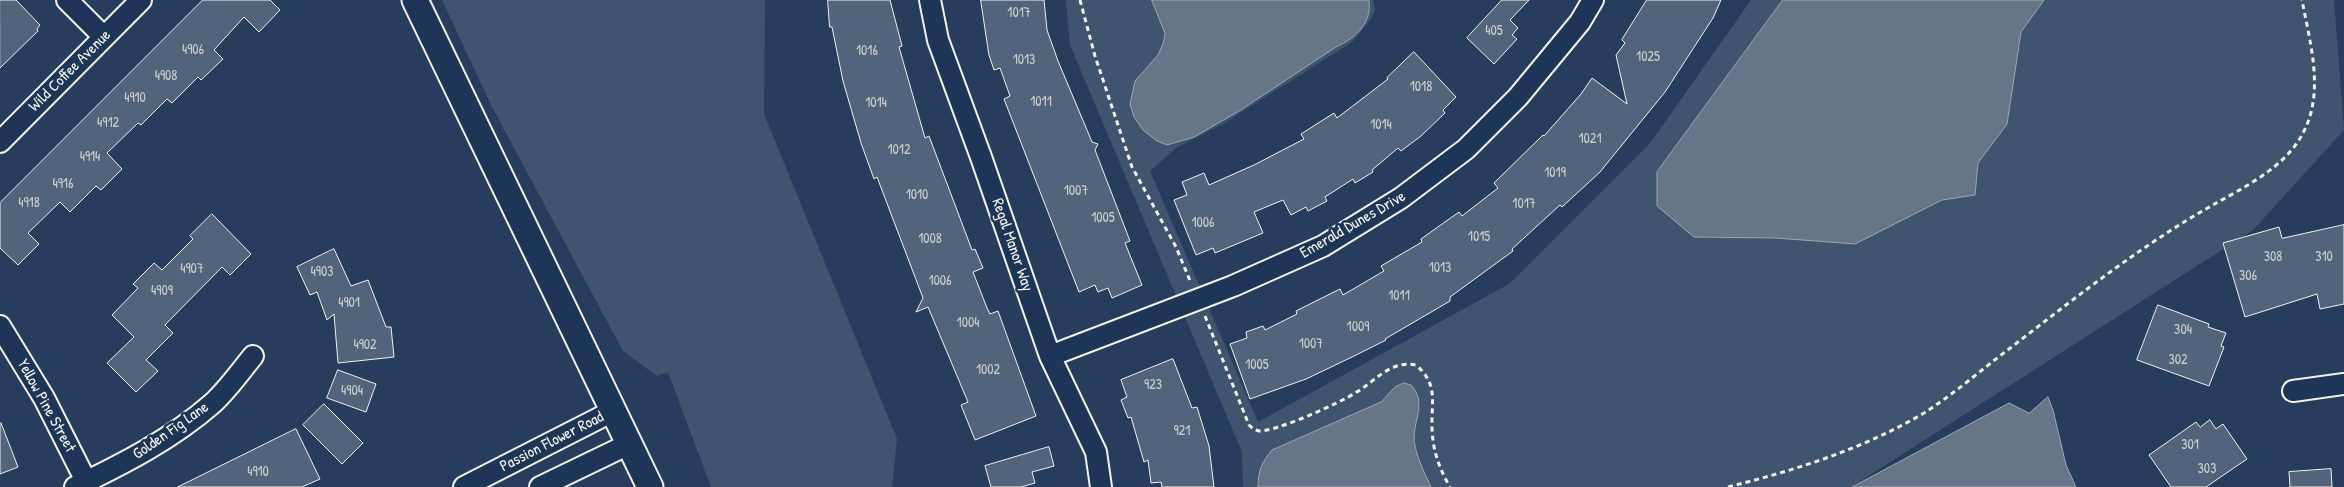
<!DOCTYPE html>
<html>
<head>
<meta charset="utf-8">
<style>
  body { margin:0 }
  canvas { display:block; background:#263d5d }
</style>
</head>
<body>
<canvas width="2344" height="487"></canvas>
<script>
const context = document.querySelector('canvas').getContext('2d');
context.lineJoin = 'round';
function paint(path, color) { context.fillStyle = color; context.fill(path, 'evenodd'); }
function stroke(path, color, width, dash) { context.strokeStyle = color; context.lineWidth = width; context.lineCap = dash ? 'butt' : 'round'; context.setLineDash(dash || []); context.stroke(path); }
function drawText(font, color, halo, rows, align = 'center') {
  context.font = font + ' "Patrick Hand",sans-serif'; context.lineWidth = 5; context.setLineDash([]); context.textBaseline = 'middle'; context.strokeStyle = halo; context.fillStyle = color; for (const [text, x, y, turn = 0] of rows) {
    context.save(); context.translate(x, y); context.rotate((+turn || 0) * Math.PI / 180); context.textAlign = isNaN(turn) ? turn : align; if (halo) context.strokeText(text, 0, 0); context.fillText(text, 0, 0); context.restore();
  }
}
paint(new Path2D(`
  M 442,0 L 765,0 L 764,114 L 897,439 L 892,487 L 711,487 L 668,372 L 657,376 L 623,351 L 492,107 Z
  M 1066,0 L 1373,0 L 1375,10 L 1371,19 L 1352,42 L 1223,124 L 1176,148 L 1150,171 L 1258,422 L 1509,284 L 1651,142 L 1751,0 L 2334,0 L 2344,130 L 2253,230 L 1851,487 L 1243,487 L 1242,452 L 1070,45 Z`), '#40546f');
const water = new Path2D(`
  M 1152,0 L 1369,0 C 1372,23 1356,38 1336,47 L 1239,111 L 1194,137 L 1167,145 L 1157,141 L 1143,130 L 1134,117 L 1130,104 L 1135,81 L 1158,55 L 1163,44 L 1165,34 Z
  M 1783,0 L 2044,0 L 2021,32 L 2007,124 L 1978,163 L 1975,195 L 1942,200 L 1855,244 L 1776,238 L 1694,237 L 1657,206 L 1657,172 Z
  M 1404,383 L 1411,385 C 1429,404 1410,424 1415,446 C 1418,460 1425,474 1431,487 L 1258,487 C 1258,471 1262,462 1272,450 L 1381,402 L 1395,387 Z
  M 2048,397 L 2053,410 L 2066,465 L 2076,487 L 1852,487 L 2009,403 L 2029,413 Z`);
paint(water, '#677588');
stroke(water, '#9fa7ae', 1);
const building = new Path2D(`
  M 0,0 L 16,0 L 40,25 L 37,29 L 38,31 L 0,68 Z
  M 203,0 L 270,0 L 280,10 L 259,32 L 244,17 L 214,50 L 223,59 L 201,80 L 198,77 L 172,103 L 167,99 L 141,125 L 138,123 L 107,153 L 122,169 L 101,190 L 96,186 L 70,212 L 60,202 L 28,233 L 39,244 L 18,265 L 0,248 L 0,203 Z
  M 828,0 L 890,0 L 902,46 L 899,47 L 925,138 L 929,136 L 972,250 L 975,249 L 983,268 L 973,272 L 987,308 L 990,314 L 998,311 L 1036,416 L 975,440 L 961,405 L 968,402 L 928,307 L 916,312 L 923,298 L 877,177 L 874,179 L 861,143 L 843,81 L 832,27 L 830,27 Z
  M 981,0 L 1044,0 L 1047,30 L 1058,61 L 1092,142 L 1098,144 L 1095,150 L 1130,241 L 1125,243 L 1142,285 L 1112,298 L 1108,288 L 1098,292 L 1095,285 L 1079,292 L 1004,99 L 1010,96 L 1000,68 L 994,70 L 989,55 Z
  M 1502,0 L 1529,0 L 1510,20 L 1518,28 L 1512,35 L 1517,39 L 1494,64 L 1467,38 Z
  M 1647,0 L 1721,0 L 1713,18 L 1665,92 L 1600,172 L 1562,207 L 1560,205 L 1512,249 L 1513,251 L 1450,297 L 1450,301 L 1385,339 L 1386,340 L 1352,357 L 1306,379 L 1250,399 L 1230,344 L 1247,338 L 1246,332 L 1263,326 L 1265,330 L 1297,314 L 1296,311 L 1340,289 L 1343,295 L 1384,271 L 1381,266 L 1422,242 L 1421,239 L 1459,212 L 1462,216 L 1498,188 L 1494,183 L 1543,135 L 1544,136 L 1581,94 L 1592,78 L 1627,104 L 1616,55 L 1625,43 L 1622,40 Z
  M 1414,52 L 1456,97 L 1443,110 L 1445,113 L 1421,136 L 1401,151 L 1398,148 L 1372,170 L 1373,172 L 1355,183 L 1353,179 L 1325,197 L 1327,201 L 1308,211 L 1306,207 L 1291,215 L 1283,200 L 1254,212 L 1263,233 L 1215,253 L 1213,248 L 1196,255 L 1174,200 L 1187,195 L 1182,182 L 1204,173 L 1209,185 L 1254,165 L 1304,139 L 1301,134 L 1334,113 L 1337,118 L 1388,79 L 1387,78 Z
  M 212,214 L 251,254 L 230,275 L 222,267 L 165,325 L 173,333 L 146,360 L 158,371 L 136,392 L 107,363 L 134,337 L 112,315 L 138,288 L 133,284 L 154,263 L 162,270 L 193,239 L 190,236 Z
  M 2344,225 L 2344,304 L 2320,309 L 2317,294 L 2245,317 L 2223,243 L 2279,227 L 2282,238 Z
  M 334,249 L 351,286 L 368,280 L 386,327 L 391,327 L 394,357 L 338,363 L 334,314 L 327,320 L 317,292 L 310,295 L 297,267 Z
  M 2158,305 L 2209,324 L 2208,327 L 2226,333 L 2221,346 L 2224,347 L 2209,386 L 2137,360 Z
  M 1173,359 L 1192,408 L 1197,407 L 1209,446 L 1214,487 L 1162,487 L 1161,482 L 1151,483 L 1148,460 L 1144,462 L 1131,417 L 1128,418 L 1121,400 L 1127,397 L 1121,380 Z
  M 338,370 L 376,384 L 366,412 L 327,398 Z
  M 324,404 L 363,443 L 342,464 L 303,425 Z
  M 2210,420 L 2216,429 L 2223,424 L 2247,459 L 2206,487 L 2171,487 L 2149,455 L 2196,422 L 2200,427 Z
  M 1,423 L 18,467 L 0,474 L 0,424 Z
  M 296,429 L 320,479 L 302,487 L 178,487 Z
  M 1049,447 L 1054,466 L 1032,472 L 1035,483 L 1021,487 L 991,487 L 985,466 Z
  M 2331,469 L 2332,487 L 2290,487 L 2289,472 Z`);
paint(building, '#52647b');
stroke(building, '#f4f1e8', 1);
const minor = new Path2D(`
  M 67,0 L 104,37
  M 930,0 L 938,40 L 981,157 L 1050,356 L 1096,452 L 1101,487
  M 0,142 L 141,0
  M 0,326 L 44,398 L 89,487
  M 1050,356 L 1233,286 L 1323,246 L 1401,198 L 1466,149 L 1518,97 L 1580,22 L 1593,0
  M 2293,391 L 2344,384
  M 75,487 C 123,464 172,439 213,403 C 228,389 240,372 253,356
  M 464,487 L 613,411
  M 540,487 L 629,444`);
const major = new Path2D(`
  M 415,0 L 650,487`);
stroke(minor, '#f4f1e8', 24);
stroke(major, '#f4f1e8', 29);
stroke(new Path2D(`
  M 1080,0 L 1095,56 L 1132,167 L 1176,247 L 1191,283
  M 1205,316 L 1249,425 C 1252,428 1255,430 1259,431 C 1275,432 1340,403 1355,393 C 1376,381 1390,360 1416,365 C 1439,385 1431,402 1432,429 C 1433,451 1439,468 1450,487
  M 1728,487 C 1796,470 1863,449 1924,413 C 1954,394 1981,370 2009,349 C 2075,298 2139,247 2211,206 C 2243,188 2286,167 2303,133 C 2325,92 2310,43 2302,0`), '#f4f1e8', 3, [5, 4]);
stroke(minor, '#1d3557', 20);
stroke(major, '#1d3557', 25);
drawText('14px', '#cccecd', null, [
  ["1017",1019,13],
  ["405",1494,31],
  ["4906",193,50],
  ["1016",867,51],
  ["1025",1648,57],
  ["1013",1024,60],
  ["4908",166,76],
  ["1018",1421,87],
  ["4910",135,98],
  ["1011",1041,102],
  ["1014",876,103],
  ["4912",108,123],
  ["1014",1381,125],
  ["1021",1590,139],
  ["1012",899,150],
  ["4914",90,157],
  ["1019",1555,173],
  ["4916",63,184],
  ["1007",1076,191],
  ["1010",917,195],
  ["4918",29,203],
  ["1017",1524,204],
  ["1005",1103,218],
  ["1006",1203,223],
  ["1015",1479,237],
  ["1008",930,239],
  ["308",2273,257],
  ["310",2324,257],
  ["1013",1440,268],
  ["4907",192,269],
  ["4903",322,272],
  ["306",2248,276],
  ["1006",940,281],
  ["4909",162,291],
  ["1011",1399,296],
  ["4901",349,303],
  ["1004",968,323],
  ["1009",1358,327],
  ["304",2183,330],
  ["1007",1311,344],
  ["4902",365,345],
  ["302",2178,360],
  ["1005",1257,365],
  ["1002",988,370],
  ["923",1153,385],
  ["4904",352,391],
  ["921",1182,431],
  ["301",2190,445],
  ["303",2207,469],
  ["4910",258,472]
]);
drawText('16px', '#f4f1e8', '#1d3557', [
  ["Wild Coffee Avenue",70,71,-45],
  ["Emerald Dunes Drive",1353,225,-30],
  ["Regal Manor Way",1012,245,71],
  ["Yellow Pine Street",46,406,61],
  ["Golden Fig Lane",171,431,-35],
  ["Passion Flower Road",552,442,-27]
]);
</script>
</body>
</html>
